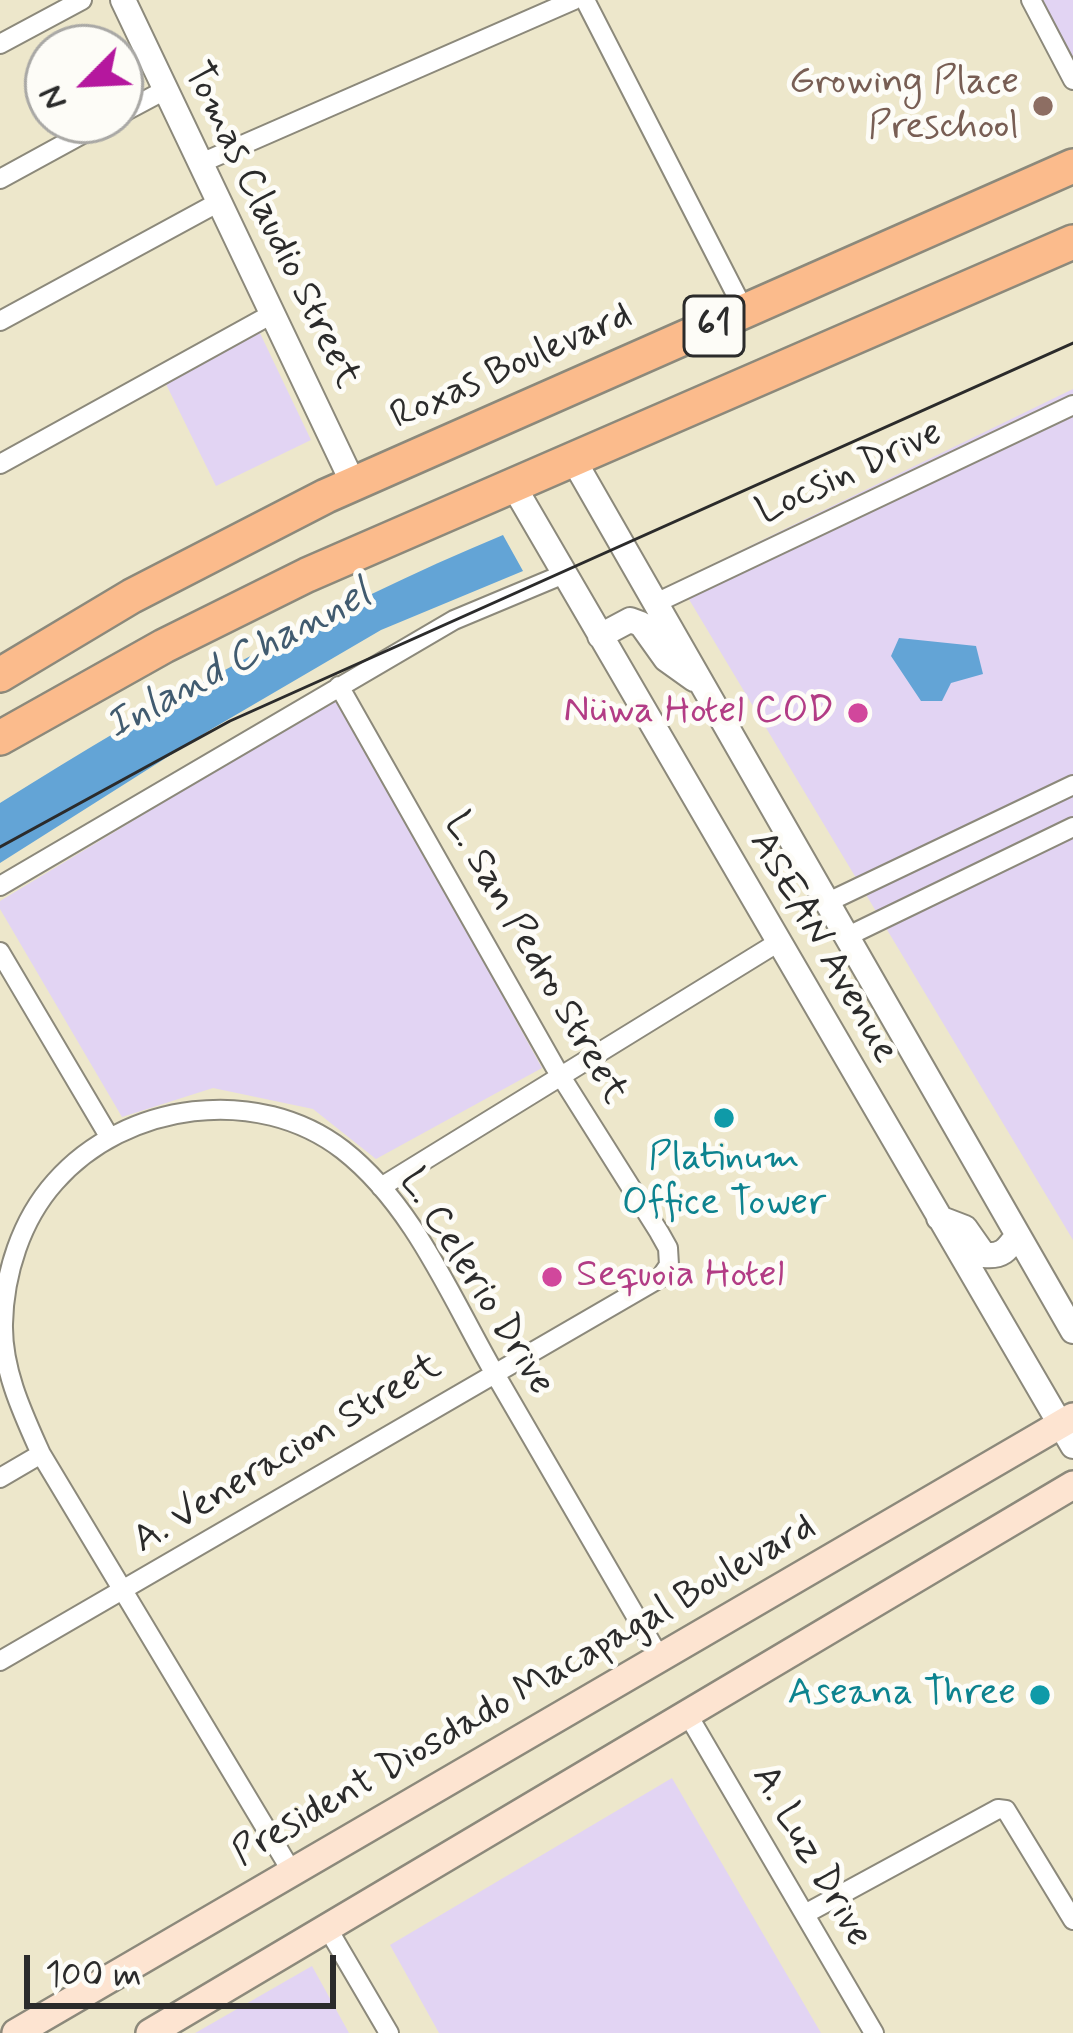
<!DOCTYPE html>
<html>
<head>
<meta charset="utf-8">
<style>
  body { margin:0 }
  #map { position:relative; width:1073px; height:2033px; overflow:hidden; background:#ede7cb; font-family:Mynerve,sans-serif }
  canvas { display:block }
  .north { position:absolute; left:24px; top:24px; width:120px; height:120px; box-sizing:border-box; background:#fdfcf7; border:3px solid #a9a8a5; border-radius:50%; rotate:246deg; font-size:33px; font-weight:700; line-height:48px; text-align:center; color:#2b2b2b }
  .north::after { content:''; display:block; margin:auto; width:42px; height:54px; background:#b5179e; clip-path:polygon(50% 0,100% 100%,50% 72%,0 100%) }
  .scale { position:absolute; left:24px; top:1955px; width:312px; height:54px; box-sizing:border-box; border:6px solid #2b2b2b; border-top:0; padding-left:15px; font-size:36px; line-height:42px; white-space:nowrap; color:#2b2b2b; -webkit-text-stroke:9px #fdfcf7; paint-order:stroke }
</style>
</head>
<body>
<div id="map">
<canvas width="1073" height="2033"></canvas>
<div class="north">N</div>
<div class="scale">100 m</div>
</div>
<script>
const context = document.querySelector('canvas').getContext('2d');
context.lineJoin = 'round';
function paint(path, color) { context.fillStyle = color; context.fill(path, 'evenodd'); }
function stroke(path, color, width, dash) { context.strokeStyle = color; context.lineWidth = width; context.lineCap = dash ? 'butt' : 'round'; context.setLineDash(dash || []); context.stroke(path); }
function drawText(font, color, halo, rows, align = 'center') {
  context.font = font + ' Mynerve,sans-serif'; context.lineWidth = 10; context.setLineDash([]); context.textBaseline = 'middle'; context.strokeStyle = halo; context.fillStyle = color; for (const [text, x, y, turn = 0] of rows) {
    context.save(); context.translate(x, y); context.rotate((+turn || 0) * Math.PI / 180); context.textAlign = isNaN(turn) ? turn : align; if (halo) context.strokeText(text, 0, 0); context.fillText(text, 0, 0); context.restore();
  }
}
paint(new Path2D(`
  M 1041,0 L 1073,0 L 1073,60 Z
  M 259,331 L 311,440 L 216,486 L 163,378 Z
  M 1073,389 L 1073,1240 L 678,581 Z
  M 338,697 L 542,1068 L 376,1159 L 313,1109 L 213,1088 L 122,1117 L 0,909 L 0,901 Z
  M 672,1778 L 821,2033 L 439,2033 L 390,1945 Z
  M 312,1966 L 349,2033 L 195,2033 L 197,2032 Z`), '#e2d4f3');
paint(new Path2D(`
  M 503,535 L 523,571 L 381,630 L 210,730 L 0,863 L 0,803 C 161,702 327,608 503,535 Z
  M 899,638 L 976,646 L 983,674 L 951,683 L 942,701 L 921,701 L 891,656 Z`), '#63a4d6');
const minor = new Path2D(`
  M 585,0 L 745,312
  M 1031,0 L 1073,80
  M 0,44 L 82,0
  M 120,114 L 165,90
  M 201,163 L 574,0
  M 0,179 L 108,120
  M 0,321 L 219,202
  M 0,464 L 272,314
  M 656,603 L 1073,405
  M 0,886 L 454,620 L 564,574
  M 826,903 L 1073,785
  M 846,937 L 1073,827
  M 0,952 L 110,1138
  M 381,1187 L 777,943
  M 0,1478 L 41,1454
  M 0,1661 L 660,1278 L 669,1265 L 668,1248 L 659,1232 L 555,1067 L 339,686
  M 688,1715 L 874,2033
  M 292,1872 L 41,1454 C 23,1414 2,1370 3,1324 C 4,1274 21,1220 55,1182 C 125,1102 258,1084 343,1150 C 412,1204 449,1293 491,1367 C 547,1464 604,1560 660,1658
  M 805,1914 L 998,1809 L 1006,1810 L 1073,1920
  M 328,1929 L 389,2033`);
const tertiary = new Path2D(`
  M 123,0 L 353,483
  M 573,459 L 1073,1331
  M 513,485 L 1073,1446
  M 600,636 L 630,620 L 641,624 L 666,659 L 694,679
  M 939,1218 L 965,1228 L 984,1255 C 1002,1257 1007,1250 1017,1236`);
const secondary = new Path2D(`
  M 16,2033 L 1073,1417
  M 150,2033 L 1073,1485`);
const trunk = new Path2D(`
  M 0,675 L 132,596 L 326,496 L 1073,166
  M 0,738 L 164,646 L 307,575 L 1073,242`);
stroke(minor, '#8c897b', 22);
stroke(tertiary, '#8c897b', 28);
stroke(secondary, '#8c897b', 32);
stroke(trunk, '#8c897b', 38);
stroke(minor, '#fff', 18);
stroke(tertiary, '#fff', 24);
stroke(secondary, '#fde4d1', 27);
stroke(trunk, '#fbbb8c', 33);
stroke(new Path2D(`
  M 0,847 L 230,721 L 1073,343`), '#2b2b2b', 3);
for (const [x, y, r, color] of [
  [1043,106,12,"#8d6e63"],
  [858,713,12,"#d1479c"],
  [724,1118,12,"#0f9aa8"],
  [552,1277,12,"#d1479c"],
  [1040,1695,12,"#0f9aa8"]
]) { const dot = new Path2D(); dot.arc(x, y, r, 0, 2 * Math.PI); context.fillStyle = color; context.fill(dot); stroke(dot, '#fdfcf7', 4.5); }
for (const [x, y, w] of [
  [714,326,60]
]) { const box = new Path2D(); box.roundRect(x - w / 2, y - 30, w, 60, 9); context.fillStyle = '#fdfcf7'; context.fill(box); stroke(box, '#2b2b2b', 3); }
drawText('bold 36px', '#2b2b2b', null, [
  ["61",714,326]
]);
drawText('39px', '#785e54', '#fdfcf7', [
  ["Growing Place",1019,84],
  ["Preschool",1019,129]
], 'right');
drawText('39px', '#2b2b2b', '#fdfcf7', [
  ["Tomas Claudio Street",270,226,64],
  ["Roxas Boulevard",512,368,-24],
  ["Locsin Drive",850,474,-25],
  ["ASEAN Avenue",822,948,60],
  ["L. San Pedro Street",534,959,60],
  ["L. Celerio Drive",475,1283,58],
  ["A. Veneracion Street",288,1455,-31],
  ["President Diosdado Macapagal Boulevard",525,1692,-30],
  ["A. Luz Drive",810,1857,60]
]);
drawText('39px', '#b23c85', '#fdfcf7', [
  ["Nüwa Hotel COD",834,713],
  ["Sequoia Hotel",576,1277,"left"]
], 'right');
drawText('39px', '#0d838f', '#fdfcf7', [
  ["Platinum",724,1160],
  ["Office Tower",724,1205],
  ["Aseana Three",1016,1695,"right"]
]);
drawText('italic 42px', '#415b6f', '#fdfcf7', [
  ["Inland Channel",239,662,-28]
]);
</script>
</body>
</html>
